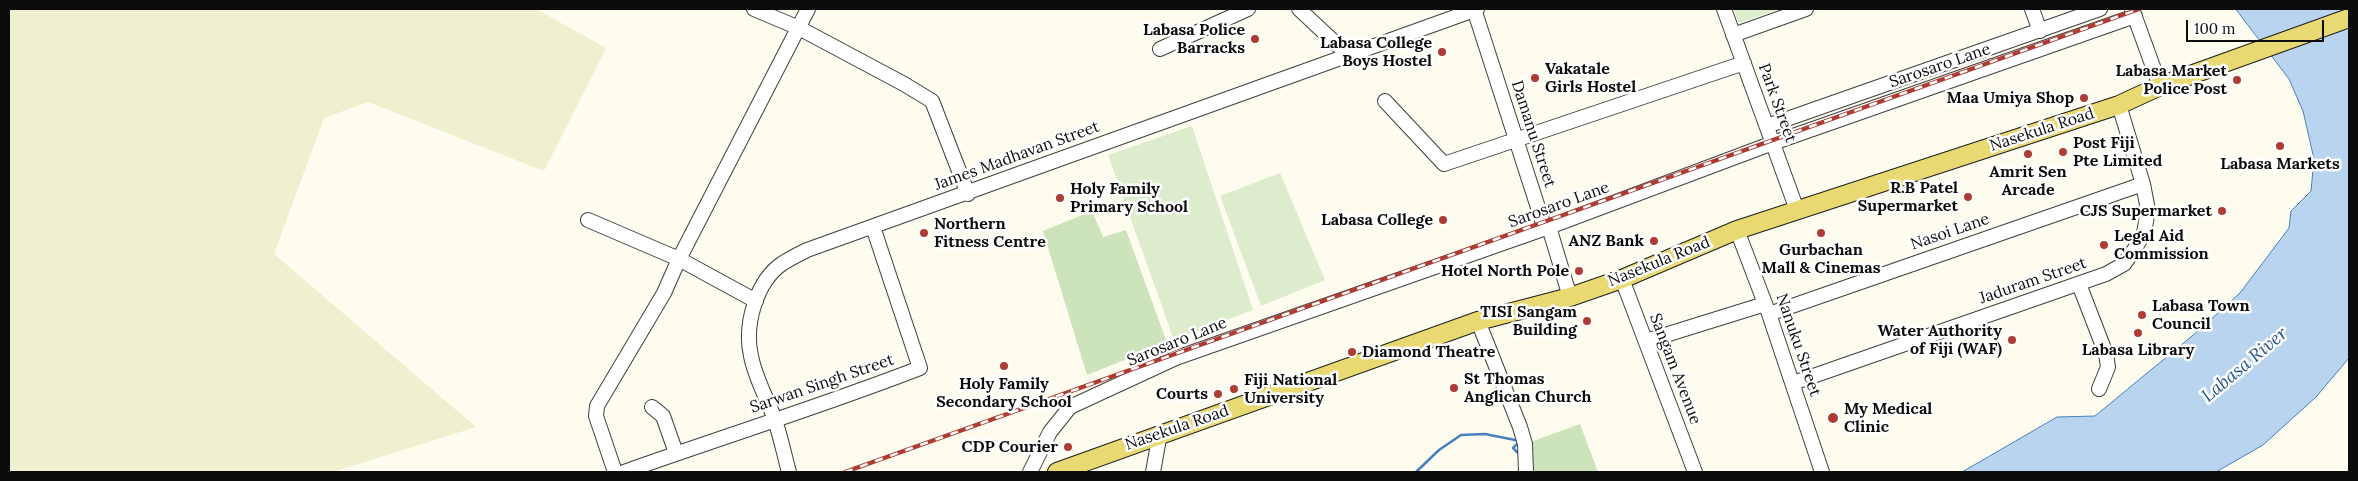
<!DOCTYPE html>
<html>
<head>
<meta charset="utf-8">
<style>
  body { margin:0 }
  #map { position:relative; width:2358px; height:481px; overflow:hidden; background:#fdfcee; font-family:Lora,serif }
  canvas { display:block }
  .frame { position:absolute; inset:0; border:10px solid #0c0c0c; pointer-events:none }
  .scale { position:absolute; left:2186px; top:20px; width:138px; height:22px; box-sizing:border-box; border:2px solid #0c0c0c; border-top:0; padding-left:6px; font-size:15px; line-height:18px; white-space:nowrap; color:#0c0c0c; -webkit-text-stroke:4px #fff; paint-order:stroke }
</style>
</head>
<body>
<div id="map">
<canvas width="2358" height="481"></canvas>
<div class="frame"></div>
<div class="scale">100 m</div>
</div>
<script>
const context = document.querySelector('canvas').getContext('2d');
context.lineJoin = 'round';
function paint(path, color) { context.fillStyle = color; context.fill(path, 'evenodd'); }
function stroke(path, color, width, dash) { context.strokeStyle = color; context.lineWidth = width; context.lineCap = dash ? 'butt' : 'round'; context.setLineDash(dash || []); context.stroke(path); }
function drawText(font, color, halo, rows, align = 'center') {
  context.font = font + ' Lora,serif'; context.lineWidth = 5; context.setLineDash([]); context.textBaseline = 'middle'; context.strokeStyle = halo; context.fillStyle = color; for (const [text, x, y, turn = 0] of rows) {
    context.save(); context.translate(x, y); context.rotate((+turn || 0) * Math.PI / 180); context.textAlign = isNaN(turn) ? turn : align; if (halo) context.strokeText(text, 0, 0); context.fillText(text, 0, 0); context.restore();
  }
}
paint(new Path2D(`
  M 9,9 L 536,9 L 606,48 L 544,171 L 368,102 L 324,118 L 274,254 L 476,427 L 333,472 L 9,472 Z`), '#eff0d0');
paint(new Path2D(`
  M 1092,211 L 1103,237 L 1126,230 L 1167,343 L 1087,375 L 1043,231 Z
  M 1580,424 L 1598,472 L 1525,472 L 1525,444 Z`), '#cce3bb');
paint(new Path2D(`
  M 1734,9 L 1779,9 L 1739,23 Z
  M 1192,126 L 1253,310 L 1174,340 L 1108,155 Z
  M 1280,173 L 1325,280 L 1261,306 L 1220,196 Z`), '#ddeccc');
const water = new Path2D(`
  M 2236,9 L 2349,9 L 2349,358 L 2316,397 L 2263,445 L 2216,472 L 1962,472 L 2057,417 L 2095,416 L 2198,331 L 2240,293 L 2289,228 L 2291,211 L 2311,191 L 2314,159 L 2303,111 L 2289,79 Z`);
paint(water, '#b8d4ef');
stroke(water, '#4781bd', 1);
stroke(new Path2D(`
  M 1416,472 L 1439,450 L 1461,435 L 1485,434 L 1520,441 L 1513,448 L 1521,456`), '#4781bd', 2.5);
const minor = new Path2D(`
  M 754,9 L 799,28 L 904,84 L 932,101 L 968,194
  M 1299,9 L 1347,54
  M 1474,9 L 1543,223 L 1549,227 L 1570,297
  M 1724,9 L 1797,210
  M 2032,9 L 2040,31
  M 2132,9 L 2160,86
  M 1733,35 L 1806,9
  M 1160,49 L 1248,9
  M 1385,101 L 1444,164 L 1744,63
  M 1767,126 L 2100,9
  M 588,220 L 679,259 L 756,301
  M 1737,230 L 1769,314 L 1822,472
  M 1622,279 L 1695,472
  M 2079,284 L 2106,354 L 2108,367 L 2099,389
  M 1769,314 L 2143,184
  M 1478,321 L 1520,427 L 1525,444 L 1526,472
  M 1646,341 L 1765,304
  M 1793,383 L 2106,274 L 2124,264 L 2134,250 L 2144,233 L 2148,210 L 2143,184 L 2119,105
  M 652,407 L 663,416 L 676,453
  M 615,472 L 596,416 L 597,406 L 664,293 L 679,259 L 808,9
  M 624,472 C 722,437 822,406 920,368 L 873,227
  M 789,472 C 784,454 780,434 774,417 C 766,397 755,377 751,356 C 744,325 756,281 783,263 C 791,258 799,254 807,250 L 1477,9
  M 1030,472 L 1050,432 L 1070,407 L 1176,358 L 1549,227 L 1773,143 L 2135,16
  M 1153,472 L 1160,433`);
const major = new Path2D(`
  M 1057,472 L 1478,321 L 1570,297 L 1622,279 L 1737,230 L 2119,105 L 2160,86 L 2349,18`);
stroke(minor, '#3f3f3f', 16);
stroke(major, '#1d1d1d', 20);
stroke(minor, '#fff', 14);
stroke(major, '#e9d972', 18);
const rail = new Path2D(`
  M 845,472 L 2139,9`);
stroke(rail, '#ac3c34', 4.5);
stroke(rail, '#fff', 2.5, [8]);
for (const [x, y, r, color] of [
  [1255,39,5,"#ac3c34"],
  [1442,52,5,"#ac3c34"],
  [1535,78,5,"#ac3c34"],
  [2237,80,5,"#ac3c34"],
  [2084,98,5,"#ac3c34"],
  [2280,146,5,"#ac3c34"],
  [2063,152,5,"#ac3c34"],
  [2028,154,5,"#ac3c34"],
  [1968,197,5,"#ac3c34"],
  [1060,198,5,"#ac3c34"],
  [2222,211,5,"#ac3c34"],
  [1443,220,5,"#ac3c34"],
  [924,233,5,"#ac3c34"],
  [1821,233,5,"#ac3c34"],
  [1654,241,5,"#ac3c34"],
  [2104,245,5,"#ac3c34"],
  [1579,271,5,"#ac3c34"],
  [2142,315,5,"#ac3c34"],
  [1587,321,5,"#ac3c34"],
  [2138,333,5,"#ac3c34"],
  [2012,340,5,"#ac3c34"],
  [1352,352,5,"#ac3c34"],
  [1004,366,5,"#ac3c34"],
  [1454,388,5,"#ac3c34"],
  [1234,389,5,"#ac3c34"],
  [1218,394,5,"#ac3c34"],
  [1833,418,6,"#ac3c34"],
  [1068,447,5,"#ac3c34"]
]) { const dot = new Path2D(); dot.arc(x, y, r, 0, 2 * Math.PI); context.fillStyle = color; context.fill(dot); stroke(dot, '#fff', 2); }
drawText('bold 16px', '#0c0c0c', '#fff', [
  ["Labasa Police",1245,30],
  ["Barracks",1245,48],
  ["Labasa College",1432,43],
  ["Boys Hostel",1432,61],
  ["Vakatale",1545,69,"left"],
  ["Girls Hostel",1545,87,"left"],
  ["Labasa Market",2227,71],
  ["Police Post",2227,89],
  ["Maa Umiya Shop",2074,98],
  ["Post Fiji",2073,143,"left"],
  ["Pte Limited",2073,161,"left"],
  ["Labasa Markets",2280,164,"center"],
  ["Amrit Sen",2028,172,"center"],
  ["Arcade",2028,190,"center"],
  ["R.B Patel",1958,188],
  ["Supermarket",1958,206],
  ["Holy Family",1070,189,"left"],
  ["Primary School",1070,207,"left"],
  ["CJS Supermarket",2212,211],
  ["Labasa College",1433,220],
  ["Northern",934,224,"left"],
  ["Fitness Centre",934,242,"left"],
  ["Legal Aid",2114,236,"left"],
  ["Commission",2114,254,"left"],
  ["ANZ Bank",1644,241],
  ["Gurbachan",1821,250,"center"],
  ["Mall & Cinemas",1821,268,"center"],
  ["Hotel North Pole",1569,271],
  ["Labasa Town",2152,306,"left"],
  ["Council",2152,324,"left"],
  ["TISI Sangam",1577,312],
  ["Building",1577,330],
  ["Water Authority",2002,331],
  ["of Fiji (WAF)",2002,349],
  ["Labasa Library",2138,350,"center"],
  ["Diamond Theatre",1362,352,"left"],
  ["St Thomas",1464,379,"left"],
  ["Anglican Church",1464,397,"left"],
  ["Fiji National",1244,380,"left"],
  ["University",1244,398,"left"],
  ["Holy Family",1004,384,"center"],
  ["Secondary School",1004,402,"center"],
  ["Courts",1208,394],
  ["My Medical",1844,409,"left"],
  ["Clinic",1844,427,"left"],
  ["CDP Courier",1058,447]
], 'right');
drawText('16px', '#0c0c0c', '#fff', [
  ["Sarosaro Lane",1940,66,-19],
  ["Park Street",1777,103,70],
  ["Nasekula Road",2042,130,-18],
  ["Damanu Street",1533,134,72],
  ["James Madhavan Street",1017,156,-20],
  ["Sarosaro Lane",1559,205,-20],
  ["Nasoi Lane",1950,232,-19],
  ["Nasekula Road",1659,262,-22],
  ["Jaduram Street",2033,281,-19],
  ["Sarosaro Lane",1177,342,-22],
  ["Nanuku Street",1798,345,71],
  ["Sangam Avenue",1675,369,69],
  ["Sarwan Singh Street",822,384,-19],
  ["Nasekula Road",1177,428,-19]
]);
drawText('italic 18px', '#24558f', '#fff', [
  ["Labasa River",2245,365,-40]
]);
</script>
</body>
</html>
